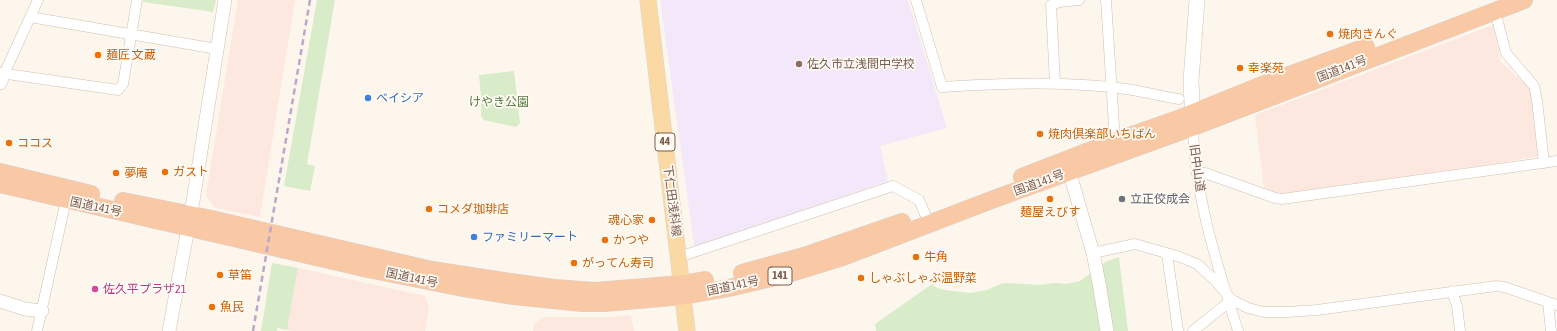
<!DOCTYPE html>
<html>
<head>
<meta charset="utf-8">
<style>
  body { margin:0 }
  canvas { display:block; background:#fdf6ec }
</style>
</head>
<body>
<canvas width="1557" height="331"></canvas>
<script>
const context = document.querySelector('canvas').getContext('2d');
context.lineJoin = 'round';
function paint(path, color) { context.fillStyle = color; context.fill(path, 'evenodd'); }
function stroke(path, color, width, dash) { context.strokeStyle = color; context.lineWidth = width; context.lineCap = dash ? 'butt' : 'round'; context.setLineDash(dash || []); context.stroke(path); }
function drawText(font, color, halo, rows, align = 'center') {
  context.font = font + ' "Asap Condensed","Noto Sans JP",sans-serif'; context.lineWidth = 3.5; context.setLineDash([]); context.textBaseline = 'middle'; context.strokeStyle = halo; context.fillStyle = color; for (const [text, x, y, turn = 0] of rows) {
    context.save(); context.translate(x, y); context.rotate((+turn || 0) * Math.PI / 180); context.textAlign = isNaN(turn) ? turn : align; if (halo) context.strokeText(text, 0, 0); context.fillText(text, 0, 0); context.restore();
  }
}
paint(new Path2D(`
  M 238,0 L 295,0 L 260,217 L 215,208 L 206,195 Z
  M 1493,25 L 1501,62 L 1531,89 L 1539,156 L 1505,162 L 1280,194 L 1264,188 L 1255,115 Z
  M 298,268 L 425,296 L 429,307 L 425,331 L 294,331 L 287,330 Z
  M 628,315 L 631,316 L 634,331 L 533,331 L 534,324 L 543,317 L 615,317 Z`), '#fde8e0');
paint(new Path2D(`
  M 660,0 L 908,0 L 947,128 L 880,146 L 888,181 L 697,247 L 694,245 Z`), '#f3e8fa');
paint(new Path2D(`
  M 144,0 L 216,0 L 213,12 L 143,2 Z
  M 317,0 L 335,0 L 307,164 L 315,166 L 310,191 L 284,186 Z
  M 514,71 L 520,123 L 516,127 L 484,120 L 481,116 L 481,96 L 479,75 Z
  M 1119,257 L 1128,331 L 876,331 L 875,324 L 932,284 L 937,288 L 945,290 L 970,293 L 987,290 L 1000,284 L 1007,283 L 1040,285 L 1055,283 L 1066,284 L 1080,281 L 1107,261 Z
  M 272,263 L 298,268 L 287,330 L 277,328 L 277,331 L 261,331 Z`), '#d8ecc9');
const minor = new Path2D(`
  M 916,0 L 942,87 C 998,83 1054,81 1110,87 C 1133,89 1156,95 1179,99
  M 1106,0 L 1115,141
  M 1495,11 L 1506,53 L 1534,86 L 1537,100 L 1544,163
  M 30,17 L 217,49
  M 0,73 L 118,90 L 123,84 L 137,0
  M 4,74 L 38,0
  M 1055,83 L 1051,5 L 1059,2 L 1079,0
  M 1193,127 C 1195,197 1217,265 1238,331
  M 1197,171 L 1205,173 L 1275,198 L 1282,199 L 1557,161
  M 1093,253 L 1135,244 L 1180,257 L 1197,264 L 1216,281 L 1229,297 L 1234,301 L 1248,308 L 1264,312 L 1286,312 L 1317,310 L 1496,286 L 1504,287 L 1557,305
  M 1167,254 L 1178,331
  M 679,257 L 893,186 L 919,200 L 925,214
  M 1452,291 L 1457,306 L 1460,331
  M 1548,302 L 1551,331
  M 37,331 L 66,200
  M 1193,331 L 1229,302`);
const tertiary = new Path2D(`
  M 0,83 L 4,74
  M 1067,164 L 1093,253 L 1099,283 L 1107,331
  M 0,301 L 25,309 L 42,311
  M 169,331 L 193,201 L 225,0`);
const secondary = new Path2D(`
  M 1193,124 L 1191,81 L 1197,0`);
const primary = new Path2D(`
  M 648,0 L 687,331`);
const trunk = new Path2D(`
  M 0,172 L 91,194
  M 1022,177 L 1115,141 L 1178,119 L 1262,85 L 1366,47
  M 0,184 L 368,269 L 458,287 L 514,296 L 582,303 L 604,303 L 683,296 L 729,288 L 788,274 L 840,258 L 994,199 L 1193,127 L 1524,0
  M 123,201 L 207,218 L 432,270 L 510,282 L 554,288 L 595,291 L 682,284 L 705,280
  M 742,273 L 804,256 L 902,222`);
stroke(minor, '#d1beb0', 11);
stroke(tertiary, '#d1beb0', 14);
stroke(secondary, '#d6c0b0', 16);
stroke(primary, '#dad1cd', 17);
stroke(trunk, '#dad1cd', 18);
stroke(minor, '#fff', 10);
stroke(tertiary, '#fff', 13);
stroke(secondary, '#fff', 15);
stroke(primary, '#fbd9a5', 16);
stroke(trunk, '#f9c8a4', 17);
stroke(new Path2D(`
  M 253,331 L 310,0`), '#b9a8c9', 2.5, [6, 4]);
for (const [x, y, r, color] of [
  [1330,34,4,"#e8710a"],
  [98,55,4,"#e8710a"],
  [799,64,4,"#8d6e63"],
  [1240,68,4,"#e8710a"],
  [368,98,4,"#3f7fe0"],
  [1040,134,4,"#e8710a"],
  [9,143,4,"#e8710a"],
  [165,172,4,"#e8710a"],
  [116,173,4,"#e8710a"],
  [1050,199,4,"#e8710a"],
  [1122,199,4,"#6b7280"],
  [429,209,4,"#e8710a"],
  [652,220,4,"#e8710a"],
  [474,237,4,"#3f7fe0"],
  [605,240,4,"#e8710a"],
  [916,257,4,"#e8710a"],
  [574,263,4,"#e8710a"],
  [220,275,4,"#e8710a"],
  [861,278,4,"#e8710a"],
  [95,289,4,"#d1479c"],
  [212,307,4,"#e8710a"]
]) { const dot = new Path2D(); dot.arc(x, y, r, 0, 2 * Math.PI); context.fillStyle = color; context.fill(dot); stroke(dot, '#fffaf3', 1.5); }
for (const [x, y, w] of [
  [665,142,20],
  [780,276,24]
]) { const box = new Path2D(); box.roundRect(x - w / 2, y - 9, w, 18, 3); context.fillStyle = '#fffaf3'; context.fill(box); stroke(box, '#7a5c4d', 1); }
drawText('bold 11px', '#7a5c4d', null, [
  ["44",665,142],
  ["141",780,276]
]);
drawText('12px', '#c56008', '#fffaf3', [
  ["焼肉きんぐ",1338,34],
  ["麺匠 文蔵",106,55],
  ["幸楽苑",1248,68],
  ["焼肉倶楽部いちばん",1048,134],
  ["ココス",17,143],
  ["ガスト",173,172],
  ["夢庵",124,173],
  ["コメダ珈琲店",437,209],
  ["麺屋えびす",1050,212,"center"],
  ["魂心家",644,220,"right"],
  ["かつや",613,240],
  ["牛角",924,257],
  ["がってん寿司",582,263],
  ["草笛",228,275],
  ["しゃぶしゃぶ温野菜",869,278],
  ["魚民",220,307]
], 'left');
drawText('12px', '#785e54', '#fffaf3', [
  ["佐久市立浅間中学校",807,64]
], 'left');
drawText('12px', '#7a5c4d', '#fffaf3', [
  ["国道141号",1342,69,-21],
  ["旧中山道",1197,168,82],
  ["国道141号",1039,183,-20],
  ["下仁田浅科線",672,201,83],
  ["国道141号",96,207,12],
  ["国道141号",412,278,12],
  ["国道141号",733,286,-12]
]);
drawText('12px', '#366cbe', '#fffaf3', [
  ["ベイシア",376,98],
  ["ファミリーマート",482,237]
], 'left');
drawText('12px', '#537a41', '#fffaf3', [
  ["けやき公園",499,102]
]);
drawText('12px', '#5b616d', '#fffaf3', [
  ["立正佼成会",1130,199]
], 'left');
drawText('12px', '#b23c85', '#fffaf3', [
  ["佐久平プラザ21",103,289]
], 'left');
</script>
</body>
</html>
